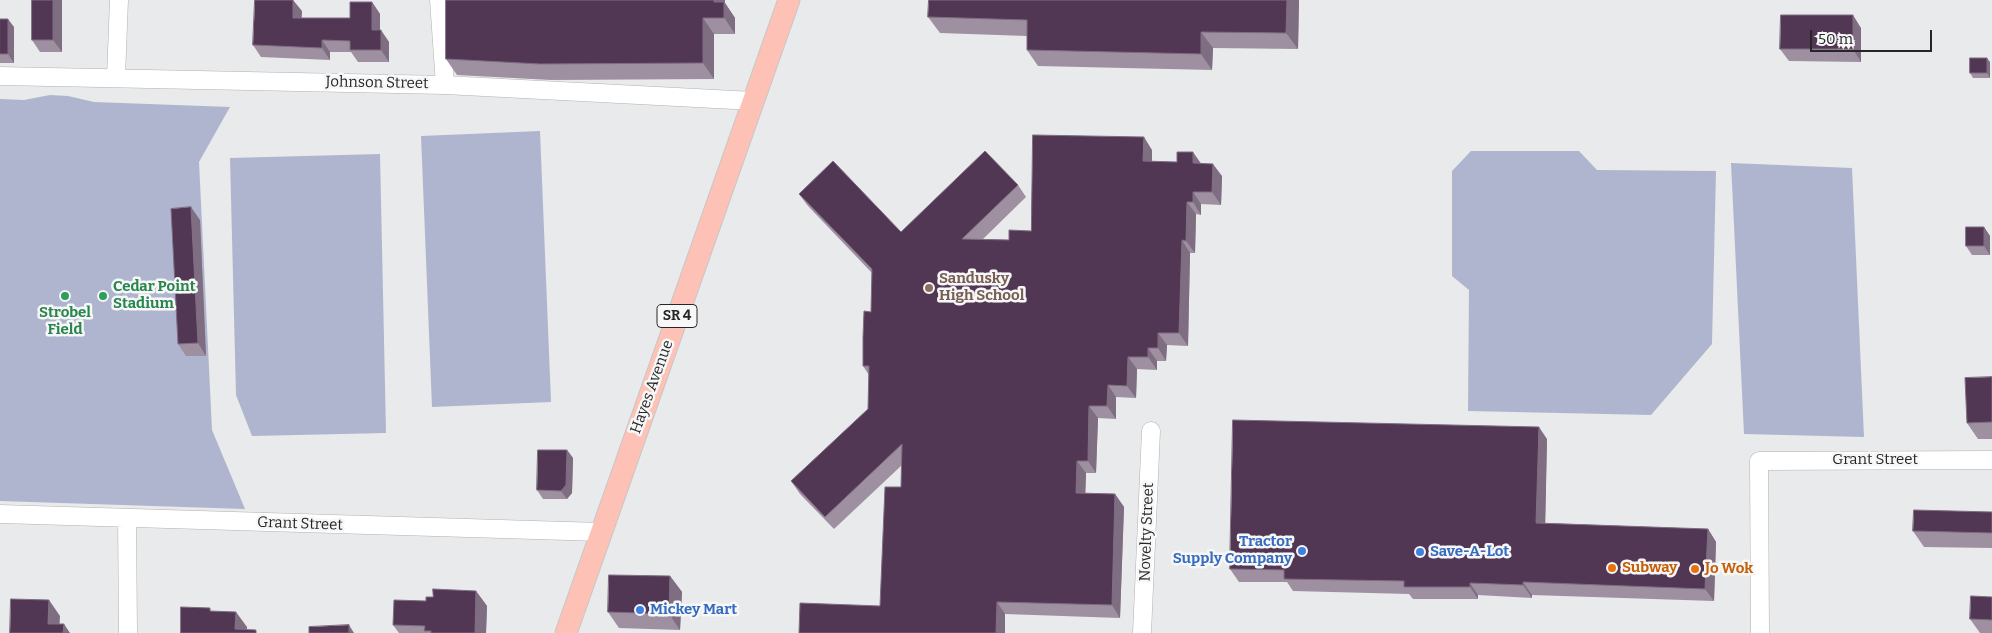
<!DOCTYPE html>
<html>
<head>
<meta charset="utf-8">
<style>
  body { margin:0 }
  #map { position:relative; width:1992px; height:633px; overflow:hidden; background:#e9eaeb; font-family:Bitter,serif }
  canvas { display:block }
  .scale { position:absolute; left:1810px; top:30px; width:122px; height:22px; box-sizing:border-box; border:2px solid #262626; border-top:0; padding-left:6px; font-size:15px; line-height:18px; white-space:nowrap; color:#262626; -webkit-text-stroke:4px #f7f7f8; paint-order:stroke }
</style>
</head>
<body>
<div id="map">
<canvas width="1992" height="633"></canvas>
<div class="scale">50 m</div>
</div>
<script>
const context = document.querySelector('canvas').getContext('2d');
context.lineJoin = 'round';
function paint(path, color) { context.fillStyle = color; context.fill(path, 'evenodd'); }
function stroke(path, color, width, dash) { context.strokeStyle = color; context.lineWidth = width; context.lineCap = dash ? 'butt' : 'round'; context.setLineDash(dash || []); context.stroke(path); }
function drawText(font, color, halo, rows, align = 'center') {
  context.font = font + ' Bitter,serif'; context.lineWidth = 5; context.setLineDash([]); context.textBaseline = 'middle'; context.strokeStyle = halo; context.fillStyle = color; for (const [text, x, y, turn = 0] of rows) {
    context.save(); context.translate(x, y); context.rotate((+turn || 0) * Math.PI / 180); context.textAlign = isNaN(turn) ? turn : align; if (halo) context.strokeText(text, 0, 0); context.fillText(text, 0, 0); context.restore();
  }
}
paint(new Path2D(`
  M 50,95 L 68,96 L 94,102 L 230,107 L 199,162 L 212,430 L 245,509 L 0,501 L 0,99 L 24,100 Z
  M 540,131 L 551,402 L 432,407 L 421,136 Z
  M 1471,151 L 1579,151 L 1597,170 L 1716,171 L 1712,344 L 1651,415 L 1468,411 L 1469,290 L 1452,276 L 1452,171 Z
  M 380,154 L 386,433 L 252,436 L 236,395 L 230,158 Z
  M 1731,163 L 1852,168 L 1864,437 L 1744,434 Z`), '#afb5cf');
const minor = new Path2D(`
  M 439,0 L 445,85
  M 0,76 L 445,85 L 754,101
  M 116,77 L 119,0
  M 0,514 L 601,532
  M 127,518 L 128,633
  M 1142,633 L 1151,431
  M 1760,633 L 1759,461 L 1992,460`);
const major = new Path2D(`
  M 566,633 L 789,0`);
stroke(minor, '#b1b1b2', 19);
stroke(major, '#c7c7c7', 23);
stroke(minor, '#fff', 18);
stroke(major, '#fec1b5', 21);
paint(new Path2D(`
  M 62,0 L 62,52 L 40,52 L 32,40 Z
  M 446,0 L 725,0 L 725,3 L 735,18 L 735,34 L 714,34 L 714,79 L 551,80 L 457,75 L 446,59 Z
  M 929,0 L 1299,0 L 1298,49 L 1213,48 L 1212,70 L 1038,66 L 1027,50 L 1027,36 L 940,33 L 928,17 Z
  M 372,2 L 380,14 L 380,30 L 389,42 L 389,62 L 358,62 L 351,52 L 330,52 L 330,60 L 261,57 L 253,45 L 302,11 L 301,18 L 350,18 Z
  M 0,19 L 14,27 L 14,63 L 0,63 Z
  M 1861,28 L 1861,62 L 1789,61 L 1780,49 Z
  M 1990,62 L 1990,78 L 1973,78 L 1970,73 Z
  M 1152,150 L 1152,162 L 1201,163 L 1222,176 L 1221,205 L 1201,204 L 1201,215 L 1196,214 L 1195,253 L 1190,253 L 1188,346 L 1167,345 L 1166,361 L 1157,361 L 1157,370 L 1137,369 L 1136,398 L 1116,397 L 1116,419 L 1098,418 L 1096,473 L 1086,473 L 1085,493 L 1115,494 L 1124,507 L 1120,618 L 1005,614 L 1005,633 L 799,633 L 880,606 L 901,487 L 902,465 L 834,529 L 800,494 L 791,481 L 868,409 L 869,375 L 863,366 L 871,312 L 872,273 L 808,206 L 799,194 L 901,232 L 1018,185 L 1026,197 L 983,239 L 1009,240 L 1031,231 Z
  M 200,220 L 206,356 L 186,356 L 178,344 Z
  M 1984,227 L 1990,236 L 1990,255 L 1972,255 L 1966,246 Z
  M 1992,377 L 1992,439 L 1978,439 L 1967,423 Z
  M 1547,439 L 1545,523 L 1708,529 L 1716,542 L 1714,601 L 1532,595 L 1532,598 L 1478,595 L 1478,599 L 1413,599 L 1409,594 L 1293,591 L 1287,582 L 1239,582 L 1230,569 Z
  M 567,450 L 573,458 L 572,493 L 567,499 L 543,499 L 537,490 Z
  M 1992,512 L 1992,548 L 1924,547 L 1913,531 Z
  M 670,576 L 682,592 L 680,630 L 619,628 L 608,612 Z
  M 476,591 L 487,606 L 486,633 L 399,633 L 393,625 L 426,601 L 433,597 Z
  M 1992,597 L 1992,633 L 1980,633 L 1970,619 Z`), '#9e90a0');
paint(new Path2D(`
  M 53,0 L 62,0 L 62,52 L 53,40 Z
  M 293,0 L 302,11 L 301,29 L 293,18 Z
  M 714,0 L 725,0 L 725,3 L 735,18 L 735,34 L 714,2 Z
  M 1287,0 L 1299,0 L 1298,49 L 1286,33 Z
  M 372,2 L 380,14 L 380,42 L 372,30 Z
  M 1853,15 L 1861,28 L 1861,62 L 1853,49 Z
  M 703,18 L 714,34 L 714,79 L 703,63 Z
  M 8,19 L 14,27 L 14,63 L 8,54 Z
  M 381,30 L 389,42 L 389,62 L 381,50 Z
  M 1201,32 L 1213,48 L 1212,70 L 1201,54 Z
  M 322,40 L 330,52 L 330,60 L 322,48 Z
  M 1987,58 L 1990,62 L 1990,78 L 1987,73 Z
  M 1144,137 L 1152,150 L 1152,174 L 1143,161 Z
  M 1193,152 L 1202,165 L 1193,163 Z
  M 1213,164 L 1222,176 L 1221,205 L 1212,192 Z
  M 1193,192 L 1201,204 L 1201,215 L 1193,202 Z
  M 1187,202 L 1196,214 L 1195,253 L 1186,241 Z
  M 191,207 L 200,220 L 206,356 L 198,343 Z
  M 1984,227 L 1990,236 L 1990,255 L 1984,246 Z
  M 1182,240 L 1190,253 L 1188,346 L 1179,333 Z
  M 1158,333 L 1167,345 L 1166,361 L 1158,348 Z
  M 1148,348 L 1157,361 L 1157,370 L 1148,357 Z
  M 1128,357 L 1137,369 L 1136,398 L 1127,386 Z
  M 1108,385 L 1116,397 L 1116,419 L 1107,406 Z
  M 1089,406 L 1098,418 L 1096,473 L 1088,461 Z
  M 1539,427 L 1547,439 L 1545,535 L 1536,523 Z
  M 567,450 L 573,458 L 572,493 L 567,499 L 561,491 Z
  M 1077,461 L 1086,473 L 1085,506 L 1076,493 Z
  M 1115,494 L 1124,507 L 1120,618 L 1112,605 Z
  M 1708,529 L 1716,542 L 1714,601 L 1705,589 Z
  M 670,576 L 682,592 L 680,630 L 669,614 Z
  M 1523,582 L 1532,595 L 1532,598 L 1523,585 Z
  M 1470,583 L 1478,595 L 1478,599 L 1470,587 Z
  M 476,591 L 487,606 L 486,633 L 475,633 Z
  M 49,600 L 60,616 L 59,633 L 48,624 Z
  M 997,602 L 1005,614 L 1005,633 L 996,633 Z
  M 236,612 L 247,627 L 247,633 L 235,629 Z
  M 64,624 L 70,633 L 63,633 Z
  M 349,625 L 354,633 L 349,633 Z`), '#7f6d82');
const building = new Path2D(`
  M 32,0 L 53,0 L 53,40 L 32,40 Z
  M 255,0 L 293,0 L 293,18 L 350,18 L 350,2 L 372,2 L 372,30 L 381,30 L 381,50 L 350,50 L 350,41 L 322,40 L 322,48 L 253,45 Z
  M 446,0 L 714,0 L 714,2 L 724,2 L 724,18 L 703,18 L 703,63 L 540,64 L 446,59 Z
  M 929,0 L 1287,0 L 1286,33 L 1201,32 L 1201,54 L 1027,50 L 1027,20 L 928,17 Z
  M 1781,15 L 1853,15 L 1853,49 L 1780,49 Z
  M 0,19 L 8,19 L 8,54 L 0,54 Z
  M 1970,58 L 1987,58 L 1987,73 L 1970,73 Z
  M 1033,135 L 1144,137 L 1143,161 L 1177,162 L 1177,152 L 1193,152 L 1193,163 L 1213,164 L 1212,192 L 1193,192 L 1193,202 L 1187,202 L 1186,241 L 1182,240 L 1179,333 L 1158,333 L 1158,348 L 1148,348 L 1148,357 L 1128,357 L 1127,386 L 1108,385 L 1107,406 L 1089,406 L 1088,461 L 1077,461 L 1076,493 L 1115,494 L 1112,605 L 997,602 L 996,633 L 799,633 L 800,603 L 880,606 L 885,487 L 901,487 L 902,444 L 825,517 L 791,481 L 868,409 L 869,366 L 863,366 L 863,337 L 864,311 L 871,312 L 872,269 L 799,194 L 833,161 L 901,232 L 985,151 L 1018,185 L 962,239 L 1009,240 L 1009,230 L 1031,231 Z
  M 191,207 L 198,343 L 178,344 L 171,209 Z
  M 1966,227 L 1984,227 L 1984,246 L 1966,246 Z
  M 1992,377 L 1992,422 L 1967,423 L 1965,378 Z
  M 1233,420 L 1539,427 L 1536,523 L 1708,529 L 1705,589 L 1523,582 L 1523,585 L 1470,583 L 1470,587 L 1404,587 L 1404,581 L 1284,579 L 1284,570 L 1230,569 Z
  M 538,450 L 567,450 L 566,485 L 561,491 L 537,490 Z
  M 1914,510 L 1992,512 L 1992,533 L 1913,531 Z
  M 609,575 L 670,576 L 669,614 L 608,612 Z
  M 433,589 L 476,591 L 475,633 L 431,633 L 431,631 L 424,631 L 425,626 L 393,625 L 394,600 L 426,601 L 426,597 L 433,597 Z
  M 1971,596 L 1992,597 L 1992,620 L 1970,619 Z
  M 11,599 L 49,600 L 48,624 L 64,624 L 63,633 L 10,633 Z
  M 181,607 L 210,608 L 210,611 L 236,612 L 235,629 L 256,630 L 256,633 L 181,633 Z
  M 349,625 L 349,633 L 309,633 L 309,627 Z`);
paint(building, '#523755');
stroke(building, '#7f6d82', 1);
for (const [x, y, r, color] of [
  [929,288,5,"#8d6e63"],
  [65,296,5,"#2e9e5b"],
  [103,296,5,"#2e9e5b"],
  [1302,551,5,"#3f7fe0"],
  [1420,552,5,"#3f7fe0"],
  [1612,568,5,"#e8710a"],
  [1695,569,5,"#e8710a"],
  [640,610,5,"#3f7fe0"]
]) { const dot = new Path2D(); dot.arc(x, y, r, 0, 2 * Math.PI); context.fillStyle = color; context.fill(dot); stroke(dot, '#f7f7f8', 2); }
for (const [x, y, w] of [
  [677,316,40]
]) { const box = new Path2D(); box.roundRect(x - w / 2, y - 11.5, w, 23, 4); context.fillStyle = '#f7f7f8'; context.fill(box); stroke(box, '#262626', 1); }
drawText('bold 14px', '#262626', null, [
  ["SR 4",677,316]
]);
drawText('15px', '#262626', '#f7f7f8', [
  ["Johnson Street",377,83,1],
  ["Hayes Avenue",652,387,-70],
  ["Grant Street",1875,460],
  ["Grant Street",300,524,2],
  ["Novelty Street",1147,532,-88]
]);
drawText('bold 15px', '#785e54', '#f7f7f8', [
  ["Sandusky",939,279],
  ["High School",939,296]
], 'left');
drawText('bold 15px', '#27864d', '#f7f7f8', [
  ["Cedar Point",113,287],
  ["Stadium",113,304],
  ["Strobel",65,313,"center"],
  ["Field",65,330,"center"]
], 'left');
drawText('bold 15px', '#366cbe', '#f7f7f8', [
  ["Tractor",1292,542,"right"],
  ["Supply Company",1292,559,"right"],
  ["Save-A-Lot",1430,552],
  ["Mickey Mart",650,610]
], 'left');
drawText('bold 15px', '#c56008', '#f7f7f8', [
  ["Subway",1622,568],
  ["Jo Wok",1705,569]
], 'left');
</script>
</body>
</html>
